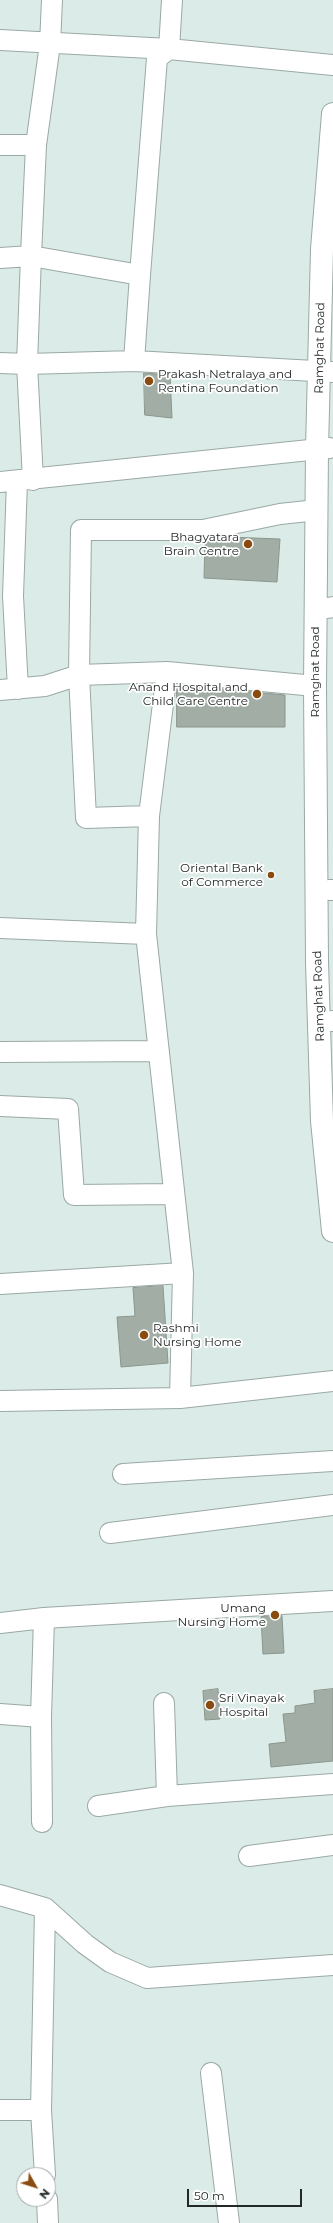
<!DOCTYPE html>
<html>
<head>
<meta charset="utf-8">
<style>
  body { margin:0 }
  #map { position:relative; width:333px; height:2223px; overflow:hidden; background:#dbebe7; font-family:Montserrat,sans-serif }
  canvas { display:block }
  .north { position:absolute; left:16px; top:2167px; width:40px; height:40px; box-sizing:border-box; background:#fff; border:1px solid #a7a9a9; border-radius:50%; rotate:129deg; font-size:11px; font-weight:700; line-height:16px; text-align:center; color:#232927 }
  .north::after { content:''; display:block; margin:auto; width:14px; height:18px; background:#894b0f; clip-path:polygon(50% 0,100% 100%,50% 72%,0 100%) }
  .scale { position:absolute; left:187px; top:2189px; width:115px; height:18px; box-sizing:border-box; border:2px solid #232927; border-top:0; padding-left:5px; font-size:12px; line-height:14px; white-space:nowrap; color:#232927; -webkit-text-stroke:3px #fff; paint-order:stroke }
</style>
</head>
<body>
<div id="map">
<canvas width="333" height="2223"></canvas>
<div class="north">N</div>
<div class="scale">50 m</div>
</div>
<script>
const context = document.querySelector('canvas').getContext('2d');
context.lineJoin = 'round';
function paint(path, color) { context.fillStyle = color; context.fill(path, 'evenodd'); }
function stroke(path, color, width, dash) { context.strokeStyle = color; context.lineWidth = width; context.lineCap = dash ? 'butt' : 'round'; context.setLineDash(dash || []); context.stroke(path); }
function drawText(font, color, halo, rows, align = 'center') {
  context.font = font + ' Montserrat,sans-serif'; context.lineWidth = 3.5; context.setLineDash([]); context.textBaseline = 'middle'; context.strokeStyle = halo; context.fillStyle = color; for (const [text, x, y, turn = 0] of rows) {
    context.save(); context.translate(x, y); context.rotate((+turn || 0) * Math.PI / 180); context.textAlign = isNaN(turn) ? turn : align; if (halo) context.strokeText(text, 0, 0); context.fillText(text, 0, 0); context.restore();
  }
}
const building = new Path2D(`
  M 144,373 L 170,375 L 172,418 L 145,415 Z
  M 227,537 L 280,539 L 277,582 L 204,578 L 205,541 Z
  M 177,685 L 285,695 L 285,727 L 177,727 Z
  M 163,1286 L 168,1363 L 121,1367 L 117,1317 L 135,1316 L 133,1288 Z
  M 282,1616 L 284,1653 L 263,1654 L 261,1617 Z
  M 218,1689 L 220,1719 L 205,1720 L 203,1691 Z
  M 333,1689 L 333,1761 L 271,1767 L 269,1744 L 286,1742 L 283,1714 L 295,1713 L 295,1706 L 315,1703 L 314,1691 Z`);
paint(building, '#a2aea5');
stroke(building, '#8a968d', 1);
const minor = new Path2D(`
  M 0,40 L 169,49 L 333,65
  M 0,145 L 36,145
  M 0,258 L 31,256 L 140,275 L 157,58 L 169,49 L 172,0
  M 134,361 L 140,275
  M 0,363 L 27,364 L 134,361 L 333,372
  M 33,480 L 27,364 L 31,256 L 36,145 L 50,44 L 52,0
  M 17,481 L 13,596 L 18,689
  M 0,482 L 329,448
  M 327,608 L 333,607
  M 0,690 L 45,686 L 79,675 L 167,672 L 315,686
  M 149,816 L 86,818 L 79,675 L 81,530 L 203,530 L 280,514 L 317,510
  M 329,890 L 333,890
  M 0,928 L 146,934 L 149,816 L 167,672
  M 146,934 L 183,1273
  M 331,1021 L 333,1021
  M 0,1052 L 159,1051
  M 0,1106 L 68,1109 L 74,1195 L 174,1194
  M 0,1284 L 183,1273 L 180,1398
  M 0,1401 L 180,1398 L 333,1381
  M 123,1474 L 333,1461
  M 110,1533 L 333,1505
  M 0,1623 L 44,1618 L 333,1601
  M 164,1703 L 167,1796
  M 0,1714 L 41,1717
  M 98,1806 L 167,1796 L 333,1784
  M 42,1822 L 41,1717 L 44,1618
  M 249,1856 L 333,1845
  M 0,1895 L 45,1908 L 85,1944 L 110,1962 L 147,1978 L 333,1965
  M 45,1908 L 41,2110 L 45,2175
  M 211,2073 L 229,2223
  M 0,2110 L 41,2110
  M 47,2199 L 48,2223`);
const major = new Path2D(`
  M 333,114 L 322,249 L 317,449 L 315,686 L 317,962 L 322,1121 L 333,1231`);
stroke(minor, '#9aa9a5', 22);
stroke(major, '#9aa9a5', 24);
stroke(minor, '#fff', 20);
stroke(major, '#fff', 22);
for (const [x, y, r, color] of [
  [149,381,5,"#894b0f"],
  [248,544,5,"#894b0f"],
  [257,694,5,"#894b0f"],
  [271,875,4,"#894b0f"],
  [144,1335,5,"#894b0f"],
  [275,1615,5,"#894b0f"],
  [210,1705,5,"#894b0f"]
]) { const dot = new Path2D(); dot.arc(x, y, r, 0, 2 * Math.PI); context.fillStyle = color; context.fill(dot); stroke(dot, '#fff', 1.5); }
drawText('12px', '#232927', '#fff', [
  ["Ramghat Road",320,348,-89],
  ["Ramghat Road",315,672,-90],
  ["Ramghat Road",319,996,-92]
]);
drawText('12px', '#232927', '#fff', [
  ["Prakash Netralaya and",158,374,"left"],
  ["Rentina Foundation",158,388,"left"],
  ["Bhagyatara",239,537],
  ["Brain Centre",239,551],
  ["Anand Hospital and",248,687],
  ["Child Care Centre",248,701],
  ["Oriental Bank",263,868],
  ["of Commerce",263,882],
  ["Rashmi",153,1328,"left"],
  ["Nursing Home",153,1342,"left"],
  ["Umang",266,1608],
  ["Nursing Home",266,1622],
  ["Sri Vinayak",219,1698,"left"],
  ["Hospital",219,1712,"left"]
], 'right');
</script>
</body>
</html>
